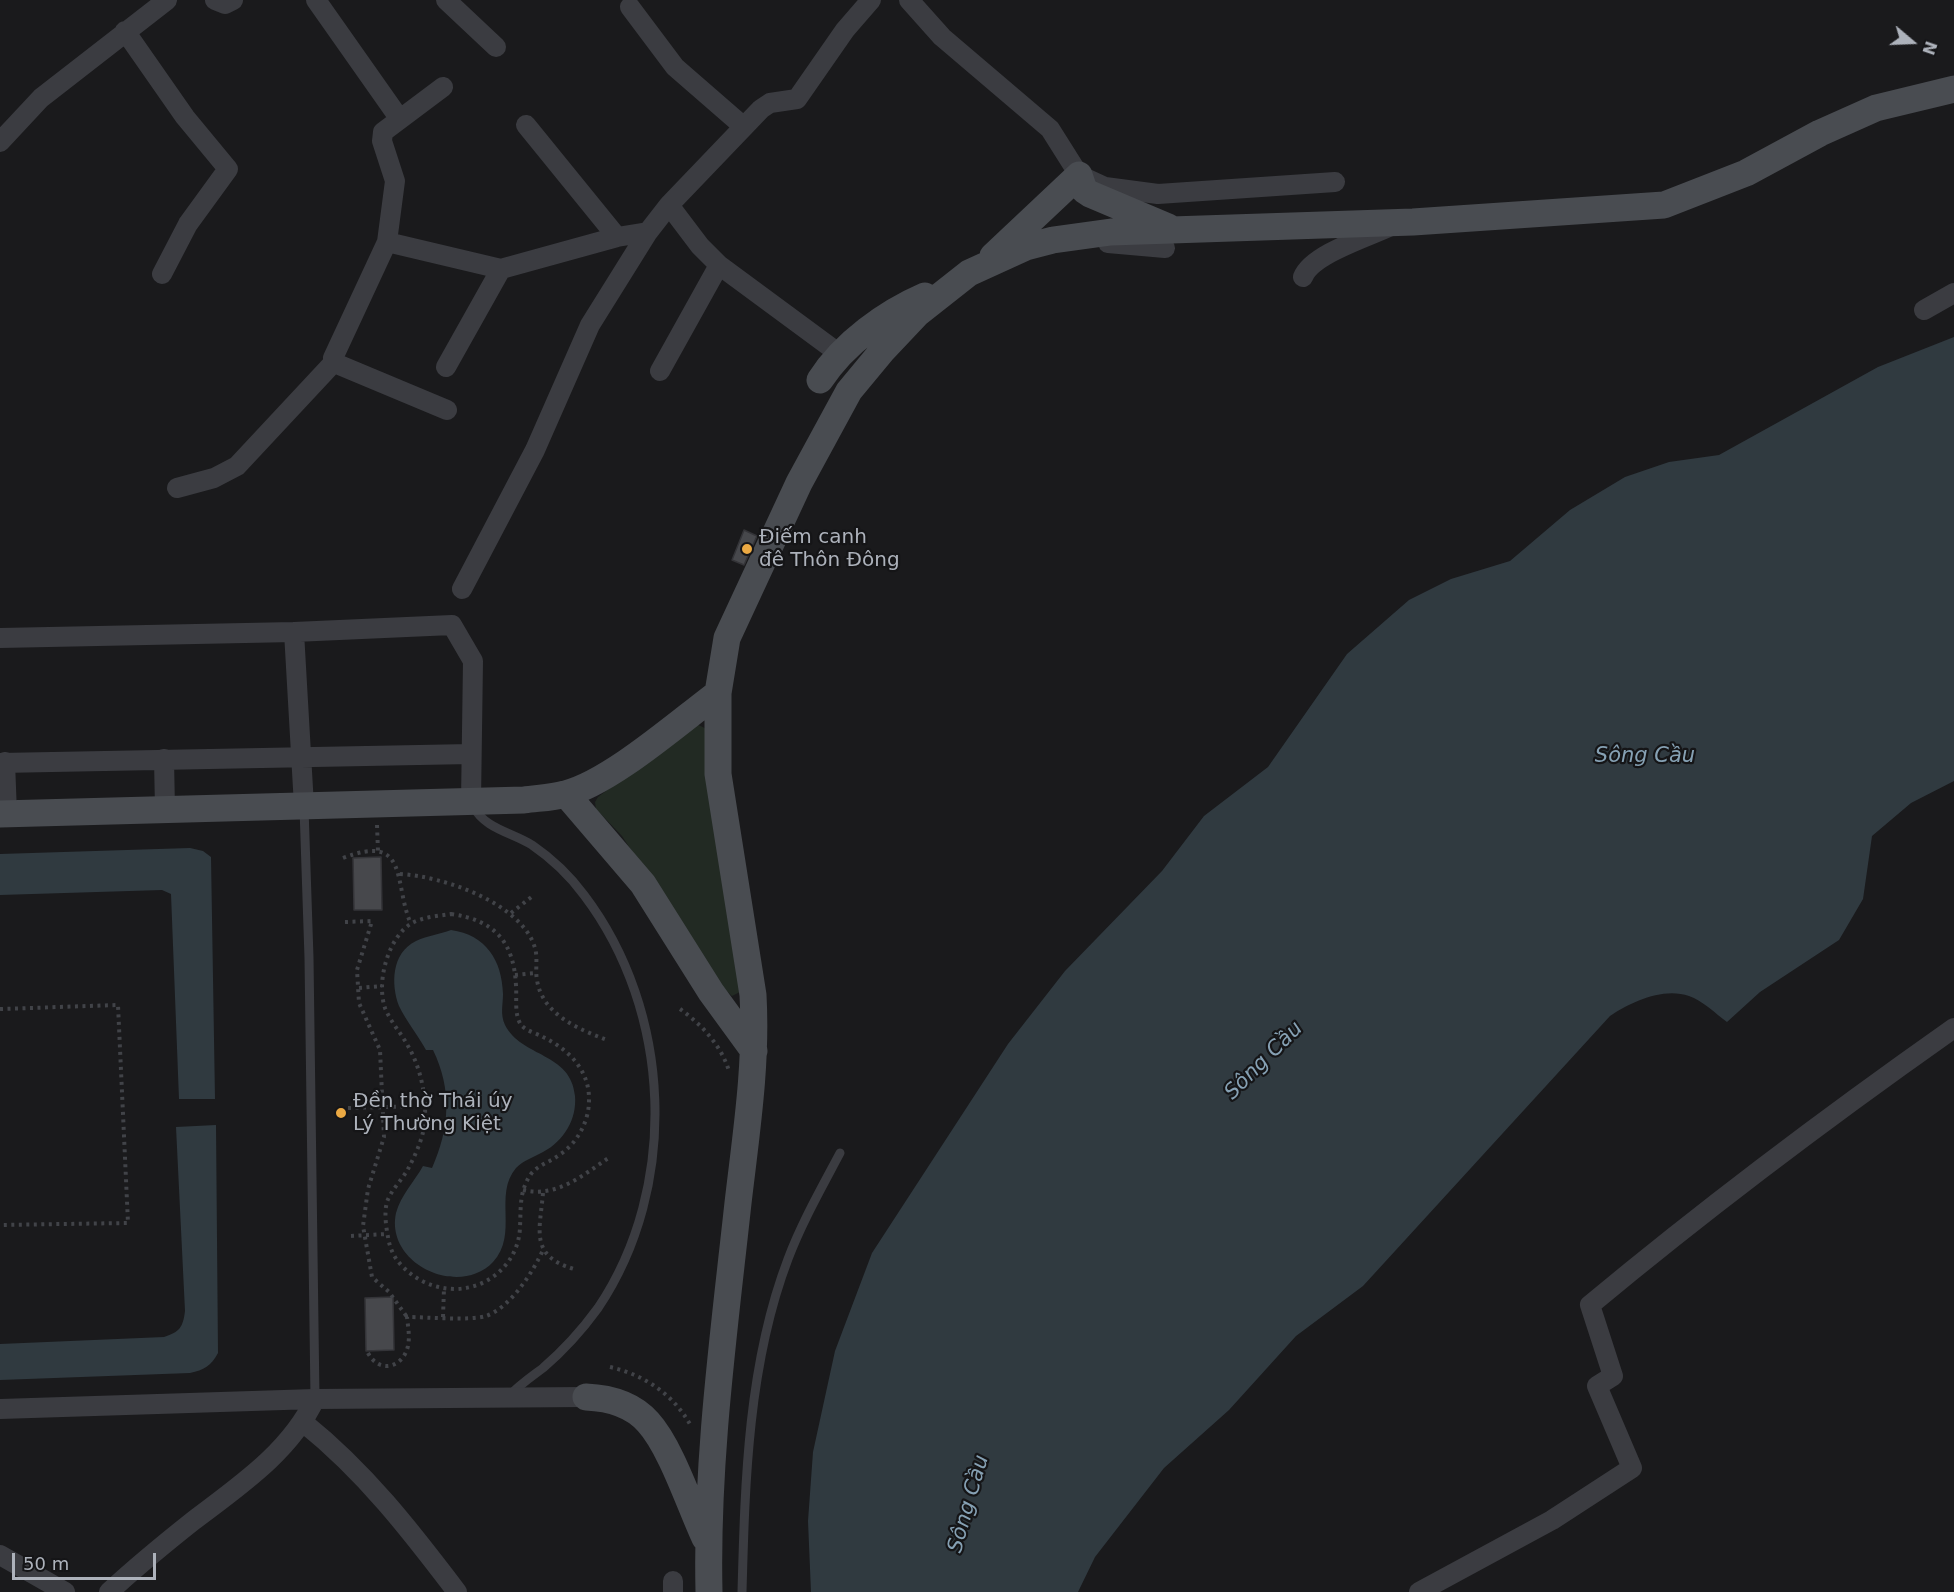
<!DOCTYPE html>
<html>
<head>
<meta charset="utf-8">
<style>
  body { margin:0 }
  #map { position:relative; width:1954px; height:1592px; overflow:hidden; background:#1a1a1c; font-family:"DejaVu Sans",sans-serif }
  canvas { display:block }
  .north { position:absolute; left:1882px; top:12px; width:60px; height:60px; -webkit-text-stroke:4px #151517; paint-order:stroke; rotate:109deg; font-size:16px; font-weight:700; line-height:24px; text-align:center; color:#adb2bb }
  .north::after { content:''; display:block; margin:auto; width:21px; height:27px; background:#adb2bb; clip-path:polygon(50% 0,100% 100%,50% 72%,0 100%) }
  .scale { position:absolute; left:12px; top:1553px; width:144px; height:27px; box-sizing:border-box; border:3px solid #adb2bb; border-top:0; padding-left:8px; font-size:18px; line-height:21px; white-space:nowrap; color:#adb2bb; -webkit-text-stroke:4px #151517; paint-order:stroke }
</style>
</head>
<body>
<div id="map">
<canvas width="1954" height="1592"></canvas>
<div class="north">N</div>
<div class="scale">50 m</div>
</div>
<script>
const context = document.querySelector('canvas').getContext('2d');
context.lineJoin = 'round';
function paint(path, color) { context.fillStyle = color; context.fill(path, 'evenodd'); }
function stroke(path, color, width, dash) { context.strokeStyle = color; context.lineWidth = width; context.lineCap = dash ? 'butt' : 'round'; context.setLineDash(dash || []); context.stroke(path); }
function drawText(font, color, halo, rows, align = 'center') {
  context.font = font + ' "DejaVu Sans",sans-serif'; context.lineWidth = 4.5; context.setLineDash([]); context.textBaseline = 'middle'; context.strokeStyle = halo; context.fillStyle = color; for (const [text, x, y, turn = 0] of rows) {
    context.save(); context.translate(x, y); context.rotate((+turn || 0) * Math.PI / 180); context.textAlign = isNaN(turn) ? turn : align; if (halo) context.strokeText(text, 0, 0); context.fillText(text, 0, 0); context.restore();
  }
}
paint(new Path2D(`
  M 696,724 L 707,729 L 740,992 L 732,996 L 718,983 L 622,836 L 596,809 L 595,802 L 598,797 Z`), '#222a23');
paint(new Path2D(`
  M 1954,337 L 1954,781 L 1911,803 L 1872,836 L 1863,899 L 1839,940 L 1760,992 L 1727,1022 C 1716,1014 1702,1000 1689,996 C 1663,987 1631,1002 1610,1016 L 1363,1286 L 1296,1336 L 1229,1410 L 1164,1468 L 1095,1557 L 1078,1592 L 811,1592 L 808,1521 L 813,1452 L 835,1351 L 872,1253 L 1008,1044 L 1065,971 L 1162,871 L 1204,816 L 1268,767 L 1347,654 L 1409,600 L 1451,579 L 1510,561 L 1570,510 L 1625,477 L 1669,462 L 1719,455 L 1878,367 Z
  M 190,848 L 203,851 L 211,857 L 215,1099 L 179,1099 L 171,894 L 162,890 L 0,895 L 0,854 Z
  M 451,930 C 486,935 502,960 503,994 C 503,1005 500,1014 505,1025 C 522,1058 571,1052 575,1096 C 577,1119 564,1141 543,1152 C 534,1157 524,1160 516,1168 C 493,1195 519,1234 493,1262 C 459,1298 385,1264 396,1213 C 401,1195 414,1182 423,1166 L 432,1168 C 450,1128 452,1089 433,1050 L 426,1050 C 418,1035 406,1021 399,1006 C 391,985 391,953 416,941 C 426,936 440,934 451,930 Z
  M 216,1125 L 218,1353 C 211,1366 204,1370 190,1373 L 0,1380 L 0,1344 L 164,1337 C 180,1332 183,1327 185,1311 L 176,1127 Z`), '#303a40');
const building = new Path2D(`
  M 744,530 L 757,536 L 744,565 L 732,560 Z
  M 381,857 L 382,910 L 354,910 L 353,858 Z
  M 393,1297 L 394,1350 L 366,1351 L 365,1298 Z`);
paint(building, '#47484c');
stroke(building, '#343438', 1.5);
stroke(new Path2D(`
  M 377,825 L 378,851
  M 343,858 C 410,832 393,884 411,924
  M 400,874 C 442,876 522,903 535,948 C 538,958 535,970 537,980 C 542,1014 578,1029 607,1040
  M 511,913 L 534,895
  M 451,914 C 494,920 514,941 516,986 C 517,999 514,1014 521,1025 C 526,1031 536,1033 543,1037 C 568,1049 590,1070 589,1101 C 589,1121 577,1144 559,1155 C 550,1162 538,1165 531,1174 C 519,1191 521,1208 520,1227 C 519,1261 491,1288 456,1289 C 435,1289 417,1281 403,1267 C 394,1258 390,1249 388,1237 C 386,1226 384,1213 387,1202 C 391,1190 402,1180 408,1169 C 416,1154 425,1134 425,1117 C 426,1094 420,1066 408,1046 C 401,1033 390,1021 385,1008 C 376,982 388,937 412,923 C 423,917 438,916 451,914 Z
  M 345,922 L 372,921 L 357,970 L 359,1003 L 380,1050 L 384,1137 L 368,1189 L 363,1226 L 372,1277 L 389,1292 L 407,1317
  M 515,975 L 536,973
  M 359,988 L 382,986
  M 0,1009 L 118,1005 L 128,1223 L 0,1225
  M 680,1009 C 701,1024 721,1045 729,1071
  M 348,1108 L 424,1106
  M 523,1190 C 557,1198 583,1175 610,1157
  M 543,1193 C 540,1230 529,1256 574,1269
  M 351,1236 L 387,1234
  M 443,1317 L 444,1288
  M 368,1353 C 379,1374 403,1368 408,1346 C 410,1336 408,1327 407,1317 C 427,1317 469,1321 486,1316 C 510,1308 533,1272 543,1250
  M 610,1367 C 645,1375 674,1395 691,1426`), '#414348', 4, [3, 4.5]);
stroke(new Path2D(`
  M 473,806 C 485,829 511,832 532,845 C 551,858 570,876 584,895 C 672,1011 680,1186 598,1308 C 582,1330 564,1350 543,1368 C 531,1377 519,1385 508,1397
  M 304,808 L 309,958 L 315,1399
  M 742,1592 C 745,1481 748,1364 788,1259 C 802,1222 822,1187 840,1153`), '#3b3c41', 9);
stroke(new Path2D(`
  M 215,0 L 225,4 L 233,0
  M 316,0 L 399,118
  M 446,0 L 496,47
  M 909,0 L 942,37 L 1050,129 L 1079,175 L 1105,187 L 1158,194 L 1335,182
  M 630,7 L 675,67 L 744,127
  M 125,31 L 185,117 L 228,169 L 188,224 L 162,274
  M 443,87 L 383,132 L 382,141 L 395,181 L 387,242 L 333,358 L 337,364 L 447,410
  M 526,125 L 617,237
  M 0,142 L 41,98 L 167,0
  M 669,205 L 700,246 L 719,265 L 841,355
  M 387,242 L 501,269 L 617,237 L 648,232 L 669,205 L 761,109 L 770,103 L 797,99 L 845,30 L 871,0
  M 1108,243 L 1165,248
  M 1303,277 C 1312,254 1368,237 1391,226
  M 1924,310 L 1954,293
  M 446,367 L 501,269
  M 660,371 L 719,265
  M 177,488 L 214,478 L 237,466 L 335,361
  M 462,589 L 535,450 L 590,325 L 648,232
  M 294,632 L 304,806
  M 0,638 L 294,632 L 452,625 L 473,661 L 471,801
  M 164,759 L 165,809
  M 5,762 L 7,814
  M 0,763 L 471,754
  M 0,1409 L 315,1399 L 586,1397
  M 304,1423 C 365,1472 410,1530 457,1592
  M 0,1555 L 65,1592
  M 673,1581 L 673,1592
  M 109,1592 C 136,1567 164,1544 193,1521 C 239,1486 290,1452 315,1399
  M 1419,1592 L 1552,1520 L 1632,1468 L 1597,1386 L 1613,1376 L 1590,1305 C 1708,1207 1829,1116 1954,1028`), '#3b3c41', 20);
stroke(new Path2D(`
  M 993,256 L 1079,175 L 1084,190 L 1090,194 L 1168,227
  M 820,380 C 844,343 886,313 925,296
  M 566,794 L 643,884 L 711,992 L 754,1051
  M 0,814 L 524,800 C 537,798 552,798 565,794 C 610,783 679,722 718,693
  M 586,1397 C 609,1398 632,1404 648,1422 C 671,1447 690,1506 705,1538
  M 709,1592 C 706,1462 724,1332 738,1203 C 746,1134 757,1065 753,995 L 718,774 L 718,693 L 727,638 L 799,483 L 849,391 L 883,350 L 917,314 L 969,273 L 1026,247 L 1053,240 L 1111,232 L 1413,222 L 1664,205 L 1746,173 L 1820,133 L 1876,108 L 1954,89`), '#494c51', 27);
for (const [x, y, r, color] of [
  [747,549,6,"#eba943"],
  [341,1113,6,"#eba943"]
]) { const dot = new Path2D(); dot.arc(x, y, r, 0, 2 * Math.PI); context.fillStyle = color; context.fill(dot); stroke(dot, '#151517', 2); }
drawText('20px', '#adb2bb', '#151517', [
  ["Điếm canh",759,538],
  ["đê Thôn Đông",759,561],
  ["Đền thờ Thái úy",353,1102],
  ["Lý Thường Kiệt",353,1125]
], 'left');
drawText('italic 21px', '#86a1b4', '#151517', [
  ["Sông Cầu",1645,757],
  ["Sông Cầu",1264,1061,-45],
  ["Sông Cầu",969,1504,-74]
]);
</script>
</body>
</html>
